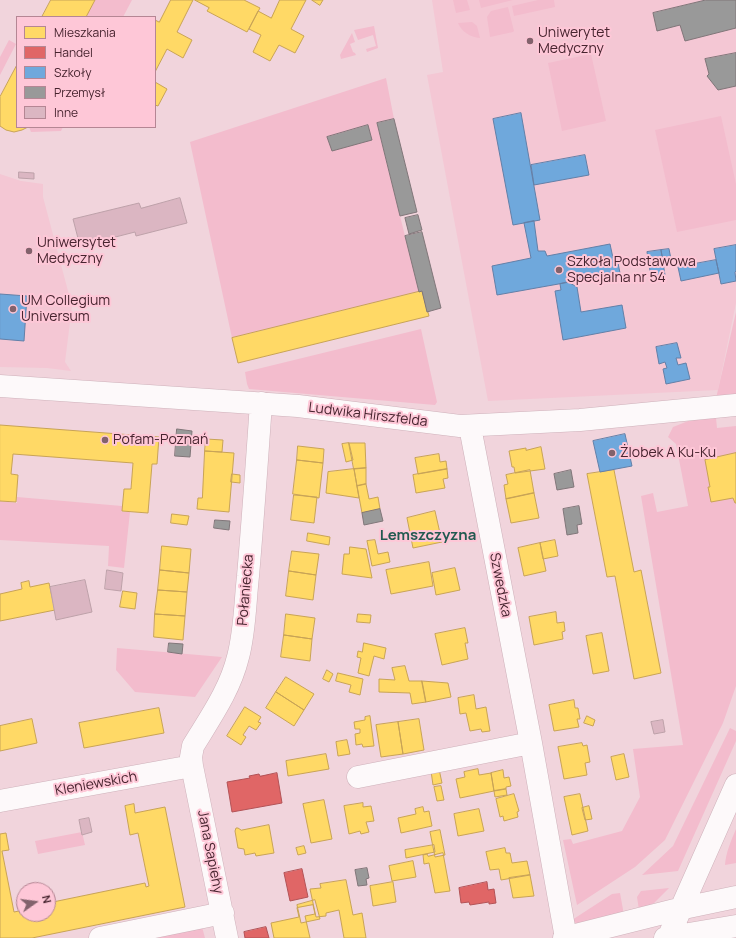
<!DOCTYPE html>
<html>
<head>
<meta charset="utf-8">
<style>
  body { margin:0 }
  #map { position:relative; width:736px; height:938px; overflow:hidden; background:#f1d4dc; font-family:Manrope,sans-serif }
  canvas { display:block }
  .legend { position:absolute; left:16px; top:16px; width:140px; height:112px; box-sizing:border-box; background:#fec7d7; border:1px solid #b58694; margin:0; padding:5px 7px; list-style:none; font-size:12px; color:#47242f }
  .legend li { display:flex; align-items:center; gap:8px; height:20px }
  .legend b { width:20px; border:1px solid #b58694 }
  .north { position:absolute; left:16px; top:882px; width:40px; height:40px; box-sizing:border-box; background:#fec7d7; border:1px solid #b58694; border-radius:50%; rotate:76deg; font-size:11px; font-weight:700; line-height:16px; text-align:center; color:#47242f }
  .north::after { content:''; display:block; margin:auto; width:14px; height:18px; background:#82626c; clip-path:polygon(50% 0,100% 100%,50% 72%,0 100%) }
</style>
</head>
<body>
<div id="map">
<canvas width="736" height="938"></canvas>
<ul class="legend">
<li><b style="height:11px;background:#ffd966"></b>Mieszkania</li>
<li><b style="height:11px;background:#e06666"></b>Handel</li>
<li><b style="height:11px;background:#6fa8dc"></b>Szkoły</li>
<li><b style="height:11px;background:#999"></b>Przemysł</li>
<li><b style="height:11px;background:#dbb6c2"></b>Inne</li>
</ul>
<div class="north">N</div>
</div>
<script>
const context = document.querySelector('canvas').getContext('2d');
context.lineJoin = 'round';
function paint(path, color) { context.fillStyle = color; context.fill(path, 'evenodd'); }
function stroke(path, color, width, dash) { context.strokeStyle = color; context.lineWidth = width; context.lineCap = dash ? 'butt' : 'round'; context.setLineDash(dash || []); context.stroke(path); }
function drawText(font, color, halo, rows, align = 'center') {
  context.font = font + ' Manrope,sans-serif'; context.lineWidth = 4; context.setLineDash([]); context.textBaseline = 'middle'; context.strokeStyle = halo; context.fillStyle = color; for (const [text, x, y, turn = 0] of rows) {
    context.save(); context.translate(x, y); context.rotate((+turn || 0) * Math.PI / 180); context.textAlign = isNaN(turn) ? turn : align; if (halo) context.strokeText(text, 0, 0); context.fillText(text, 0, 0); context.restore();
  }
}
paint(new Path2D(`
  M 432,0 L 736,0 L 736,303 L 718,390 L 488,401 L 427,75 L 443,72 Z
  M 0,174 L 21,181 L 43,184 L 43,197 L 72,306 L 65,362 L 71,371 L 47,368 L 0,367 Z`), '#f4c7d4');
paint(new Path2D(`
  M 95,0 L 132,0 L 123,17 L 86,17 Z
  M 453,0 L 467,0 L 470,10 L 456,13 Z
  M 479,0 L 513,0 L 481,8 Z
  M 538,0 L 554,0 L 555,7 L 514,16 L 512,6 Z
  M 508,7 L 514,31 L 513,32 L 490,37 L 487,17 L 491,11 Z
  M 472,22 L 477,26 L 480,38 C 470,37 462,32 458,23 Z
  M 374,26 L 378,48 L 367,52 L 366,49 L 376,46 L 373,35 L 358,40 L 354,30 Z
  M 352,33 L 355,42 L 350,44 L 353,52 L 355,53 L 356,55 L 341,59 L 340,55 Z
  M 9,40 L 16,44 L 0,75 L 0,57 Z
  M 591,54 L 606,121 L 562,131 L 548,63 Z
  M 386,78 L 394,119 L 377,124 L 419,292 L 232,338 L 190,142 Z
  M 721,116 L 736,184 L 736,220 L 677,232 L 655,130 Z
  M 29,127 L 63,127 L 61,131 L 31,132 Z
  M 736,312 L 736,403 L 714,407 Z
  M 421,329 L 437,402 L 435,405 L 249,389 L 247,384 L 245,372 Z
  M 716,418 L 717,428 L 736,426 L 736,686 L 723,723 L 665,840 L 635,867 L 577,905 L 563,840 L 571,839 L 573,844 L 622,831 L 640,797 L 633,749 L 683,745 L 641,496 L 653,493 L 657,512 L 688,506 L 676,444 L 668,437 L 673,427 L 691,420 Z
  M 17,497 L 122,506 L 122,512 L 130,512 L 124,568 L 108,566 L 109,546 L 0,540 L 0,501 L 17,503 Z
  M 117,648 L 222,657 L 195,697 L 135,692 L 116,670 Z
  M 730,728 L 736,731 L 736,741 L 678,871 L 642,875 L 673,846 Z
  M 736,829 L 736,863 L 725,865 C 726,852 731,841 736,829 Z
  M 82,832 L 85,845 L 38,854 L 35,841 Z
  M 669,888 L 654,903 L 639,910 L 637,897 L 641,891 Z
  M 620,893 L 624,915 L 577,924 L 572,920 L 612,894 Z
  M 201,923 L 205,938 L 127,938 Z`), '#f3bccd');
const homes = new Path2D(`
  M 51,0 L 95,0 L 86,17 L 42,17 Z
  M 171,0 L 193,0 L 177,32 L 192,40 L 183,58 L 167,49 L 155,72 L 155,20 L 159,22 Z
  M 195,0 L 244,0 L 260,8 L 247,32 L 207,11 L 209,8 Z
  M 280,0 L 306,0 L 291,29 L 304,36 L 295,53 L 279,45 L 270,61 L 253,52 L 261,35 L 249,29 L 258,11 L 271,18 Z
  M 312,0 L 323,0 L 320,5 Z
  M 17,65 L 17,127 L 28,127 L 22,130 L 14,132 L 6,130 L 0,126 L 0,97 Z
  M 155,82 L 167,89 L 158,106 L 155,105 Z
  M 422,291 L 429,316 L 238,363 L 232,338 Z
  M 0,425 L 159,437 L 157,464 L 152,464 L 148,513 L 122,511 L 124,489 L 131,489 L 133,463 L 13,454 L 11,474 L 18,475 L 16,502 L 0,501 Z
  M 206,439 L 223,440 L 222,452 L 205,451 Z
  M 349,443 L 353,460 L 346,462 L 342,444 Z
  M 349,443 L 365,443 L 366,468 L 354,469 Z
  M 298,446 L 324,449 L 323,463 L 297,460 Z
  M 541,447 L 545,469 L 515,473 L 514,467 L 512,467 L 509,451 L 526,448 L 526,450 Z
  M 205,451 L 234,453 L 229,512 L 197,509 L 198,498 L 202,498 Z
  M 736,453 L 736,503 L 735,503 L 733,498 L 711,502 L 708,487 L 710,487 L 705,460 Z
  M 439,454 L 440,462 L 446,461 L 447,469 L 418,474 L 415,458 Z
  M 297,460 L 323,463 L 319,498 L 293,494 Z
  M 366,468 L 366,484 L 357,486 L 354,469 Z
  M 354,469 L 359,498 L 326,493 L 328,472 Z
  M 447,469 L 448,478 L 443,479 L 445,488 L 416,493 L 413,475 Z
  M 530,470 L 534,493 L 506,499 L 504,485 L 508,484 L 506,475 Z
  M 614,470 L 634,572 L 641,570 L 661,673 L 634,679 L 615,576 L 607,577 L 587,474 Z
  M 232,474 L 240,475 L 240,483 L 231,482 Z
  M 366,484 L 369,499 L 378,497 L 380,509 L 362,513 L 357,486 Z
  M 534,493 L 539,518 L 511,523 L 506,499 Z
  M 294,495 L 317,497 L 314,523 L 291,520 Z
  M 435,511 L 442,542 L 413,548 L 407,518 Z
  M 172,514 L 189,516 L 187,525 L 171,523 Z
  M 308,533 L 330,537 L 329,545 L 307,541 Z
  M 375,540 L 378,554 L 388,552 L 390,562 L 372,566 L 367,541 Z
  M 555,540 L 558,556 L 543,559 L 540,543 Z
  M 540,543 L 546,571 L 524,576 L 518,548 Z
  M 162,546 L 191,549 L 189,573 L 160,570 Z
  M 350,547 L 366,549 L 372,578 L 342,574 L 344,554 L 349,554 Z
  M 292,551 L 319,554 L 316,575 L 289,571 Z
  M 429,562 L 433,586 L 391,594 L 386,570 Z
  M 455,568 L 460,590 L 436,595 L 432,573 Z
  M 160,570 L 189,573 L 187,592 L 158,590 Z
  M 289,571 L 316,575 L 313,600 L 286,596 Z
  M 29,581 L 30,587 L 49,583 L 55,610 L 0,621 L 0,594 L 22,589 L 21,583 Z
  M 158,590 L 187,592 L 185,616 L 155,614 Z
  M 123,591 L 137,593 L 135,609 L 120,607 Z
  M 556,612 L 557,623 L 564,622 L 565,631 L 562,632 L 563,639 L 534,645 L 529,617 Z
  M 155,614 L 185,616 L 183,640 L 154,637 Z
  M 286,614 L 315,618 L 312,639 L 284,635 Z
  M 358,614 L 371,615 L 370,623 L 357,622 Z
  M 465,628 L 468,643 L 465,643 L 468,659 L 442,665 L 435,634 Z
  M 602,633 L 609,671 L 593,674 L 586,636 Z
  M 284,635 L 312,639 L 310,661 L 281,657 Z
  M 364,643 L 386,648 L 384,659 L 374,656 L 369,676 L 358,673 L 361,658 L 357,657 L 358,651 L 362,652 Z
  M 405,666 L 409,681 L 422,681 L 426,702 L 412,704 L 410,693 L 379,692 L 379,679 L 395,680 L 392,668 Z
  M 327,670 L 333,674 L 329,682 L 323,679 Z
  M 338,673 L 363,679 L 360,695 L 349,692 L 351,685 L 336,681 Z
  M 286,677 L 314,694 L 304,710 L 276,692 Z
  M 422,681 L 448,683 L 451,697 L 426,702 Z
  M 276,692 L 304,710 L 294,726 L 266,708 Z
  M 474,695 L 476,709 L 486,707 L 490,731 L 482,732 L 481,729 L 470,731 L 466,713 L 460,714 L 458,698 Z
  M 574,700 L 575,708 L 578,708 L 580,719 L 577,719 L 579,727 L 554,731 L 549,705 Z
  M 245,707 L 261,717 L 258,722 L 261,723 L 256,730 L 249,726 L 243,735 L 246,737 L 241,745 L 227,736 Z
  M 159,708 L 164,733 L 84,748 L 79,723 Z
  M 370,716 L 374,746 L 363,747 L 362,744 L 356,745 L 355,734 L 360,733 L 360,729 L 355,729 L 354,722 L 365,720 L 365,717 Z
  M 587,716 L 595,720 L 593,726 L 584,723 Z
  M 32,719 L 37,743 L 0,751 L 0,726 Z
  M 419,719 L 424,750 L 403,754 L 398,722 Z
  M 398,722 L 403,754 L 381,757 L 376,725 Z
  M 347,740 L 350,754 L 338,756 L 336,742 Z
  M 582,743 L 583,746 L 587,745 L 590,762 L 585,763 L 587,775 L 564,779 L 558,747 Z
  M 326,754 L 329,769 L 288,776 L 286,761 Z
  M 624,754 L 629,777 L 616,780 L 611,757 Z
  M 439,769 L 442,783 L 433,785 L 431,771 Z
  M 478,769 L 479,775 L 491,773 L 494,791 L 460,798 L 456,779 L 465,777 L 464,772 Z
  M 503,770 L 504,778 L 509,777 L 511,786 L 506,787 L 506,789 L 494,791 L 491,773 Z
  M 441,786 L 444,800 L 437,801 L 434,787 Z
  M 506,789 L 507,795 L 495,797 L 494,791 Z
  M 514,794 L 519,811 L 517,812 L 518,817 L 504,821 L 503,816 L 500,817 L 496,799 Z
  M 580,794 L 588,831 L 572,835 L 564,797 Z
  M 324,800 L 332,839 L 311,843 L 303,804 Z
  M 363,803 L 363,807 L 371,806 L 374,821 L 366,822 L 369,832 L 361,834 L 360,831 L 349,834 L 344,806 Z
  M 134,804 L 135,813 L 165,807 L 185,907 L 32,938 L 0,938 L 0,834 L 6,833 L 9,850 L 2,851 L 14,912 L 24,910 L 24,914 L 48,914 L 48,903 L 145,883 L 146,887 L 149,886 L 138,833 L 130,835 L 125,806 Z
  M 589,806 L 592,819 L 585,820 L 582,808 Z
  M 423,807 L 424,812 L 429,811 L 432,826 L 401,833 L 398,818 L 416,814 L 415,809 Z
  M 479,809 L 484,831 L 458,836 L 454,814 Z
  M 269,825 L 274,853 L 256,856 L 255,853 L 245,855 L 244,849 L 238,848 L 235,831 L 236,828 L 238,828 L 241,830 Z
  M 440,830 L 445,855 L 435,857 L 430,832 Z
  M 434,845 L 435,852 L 406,858 L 405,850 Z
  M 304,846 L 306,853 L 298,855 L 296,848 Z
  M 505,848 L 506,853 L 510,853 L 512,863 L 527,861 L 530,875 L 501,880 L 499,869 L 490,870 L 486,852 Z
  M 443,853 L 450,891 L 435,893 L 429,863 L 424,864 L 423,855 L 427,854 L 428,856 Z
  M 413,861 L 416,877 L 392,881 L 389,866 Z
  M 530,875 L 534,896 L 513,898 L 509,878 Z
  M 346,880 L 353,915 L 362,913 L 366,938 L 344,938 L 339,910 L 326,913 L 326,916 L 316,917 L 310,889 L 321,888 L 320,884 Z
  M 393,882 L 396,902 L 373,906 L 370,886 Z
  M 315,900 L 320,919 L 301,923 L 297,905 Z
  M 313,905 L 315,914 L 305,916 L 310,938 L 274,938 L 271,923 L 299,917 L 297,908 Z`);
paint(homes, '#ffd966');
stroke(homes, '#c8a356', 1);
const shops = new Path2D(`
  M 277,773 L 282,803 L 232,812 L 227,782 L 250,778 L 249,776 L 259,774 L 260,776 Z
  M 302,869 L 308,897 L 290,901 L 284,873 Z
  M 487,882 L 488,890 L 494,889 L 496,903 L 489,904 L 489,902 L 470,905 L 469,902 L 461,903 L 459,888 Z
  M 266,927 L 269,938 L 245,938 L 244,932 Z`);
paint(shops, '#e06666');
stroke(shops, '#b25256', 1);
const schools = new Path2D(`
  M 521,113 L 540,220 L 513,225 L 493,119 Z
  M 585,155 L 589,175 L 534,185 L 531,165 Z
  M 534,221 L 538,251 L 545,251 L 547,256 L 610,244 L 613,258 L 617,258 L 620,273 L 497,295 L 492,266 L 531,258 L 524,223 Z
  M 736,245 L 736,271 L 735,272 L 736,281 L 721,284 L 714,249 Z
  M 669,249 L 671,259 L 663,261 L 661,250 Z
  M 661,250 L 665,275 L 651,277 L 647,252 Z
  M 716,260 L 719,273 L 681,281 L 678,267 Z
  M 568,282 L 577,287 L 581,312 L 622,305 L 626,328 L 563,340 L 555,291 L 561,290 L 560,284 Z
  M 0,294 L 27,296 L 24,341 L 0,339 Z
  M 677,343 L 681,358 L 676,358 L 678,365 L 686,363 L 690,379 L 666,384 L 663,369 L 667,368 L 665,362 L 659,364 L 656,347 Z
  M 625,434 L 632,466 L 600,472 L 593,441 Z`);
paint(schools, '#6fa8dc');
stroke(schools, '#6380a8', 1);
const industry = new Path2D(`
  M 706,0 L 736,0 L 736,28 L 685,41 L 680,25 L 657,31 L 653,13 Z
  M 736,53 L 736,86 L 718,90 L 707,76 L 709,74 L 705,59 Z
  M 394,119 L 417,212 L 400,216 L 377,123 Z
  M 368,125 L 372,140 L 332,151 L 327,137 Z
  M 418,215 L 422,230 L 409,234 L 405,218 Z
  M 422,232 L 441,308 L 427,312 L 422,291 L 419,292 L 405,236 Z
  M 177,429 L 192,431 L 190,457 L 175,456 Z
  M 571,470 L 574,487 L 557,490 L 554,474 Z
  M 579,506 L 582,524 L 577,525 L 578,533 L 567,535 L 563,509 Z
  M 380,509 L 383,521 L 364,525 L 362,513 Z
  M 215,520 L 230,521 L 229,530 L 214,528 Z
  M 169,643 L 183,644 L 182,654 L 168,652 Z
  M 367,868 L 369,878 L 366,879 L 367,885 L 358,886 L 355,870 Z`);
paint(industry, '#999');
stroke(industry, '#807679', 1);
const building = new Path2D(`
  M 19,172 L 34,173 L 34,179 L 19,178 Z
  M 180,198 L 187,223 L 136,236 L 135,232 L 80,246 L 73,219 L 139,203 L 141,208 Z
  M 107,570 L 123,573 L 121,591 L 105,589 Z
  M 85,580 L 92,612 L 56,620 L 50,587 Z
  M 663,720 L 665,732 L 654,734 L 651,722 Z
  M 89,818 L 92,832 L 82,835 L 79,820 Z`);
paint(building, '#dbb6c2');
stroke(building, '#bda1a9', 1);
const minor = new Path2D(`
  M 0,386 L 298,406 L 460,426 L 580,420 L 736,405
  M 470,427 L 531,743 L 566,938
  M 358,777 L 531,743
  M 0,801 L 192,766
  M 100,938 L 223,913
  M 227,938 L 192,766 L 191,757 L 193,746 C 210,718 230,690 238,657 C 245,631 245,603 248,576 C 253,518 257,461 261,403`);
const major = new Path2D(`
  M 564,938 L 679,909 L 736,897
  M 665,938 L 736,926
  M 668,938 L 736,785`);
stroke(minor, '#ceb1ba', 23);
stroke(major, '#ceb1ba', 23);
stroke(minor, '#fdf9fa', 22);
stroke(major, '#fdf9fa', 22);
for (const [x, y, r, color] of [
  [530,41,4,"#82626c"],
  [29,251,4,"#82626c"],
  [559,270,4,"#82626c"],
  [13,309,4,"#82626c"],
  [105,440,4,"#82626c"],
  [612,453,4,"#82626c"]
]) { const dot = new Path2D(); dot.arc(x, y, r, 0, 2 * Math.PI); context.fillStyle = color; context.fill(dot); stroke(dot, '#fec7d7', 1.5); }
drawText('14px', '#47242f', '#fec7d7', [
  ["Uniwerytet",538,33],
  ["Medyczny",538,49],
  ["Uniwersytet",37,243],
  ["Medyczny",37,259],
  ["Szkoła Podstawowa",567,262],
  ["Specjalna nr 54",567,278],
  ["UM Collegium",21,301],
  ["Universum",21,317],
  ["Pofam-Poznań",113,440],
  ["Żlobek A Ku-Ku",620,453]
], 'left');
drawText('14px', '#47242f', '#fec7d7', [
  ["Ludwika Hirszfelda",368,415,7],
  ["Szwedzka",500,585,79],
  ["Połaniecka",246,590,-85],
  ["Kleniewskich",96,784,-10],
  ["Jana Sapiehy",210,852,79]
]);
drawText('bold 15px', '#235a50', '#fec7d7', [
  ["Lemszczyzna",428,536]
]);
</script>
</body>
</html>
